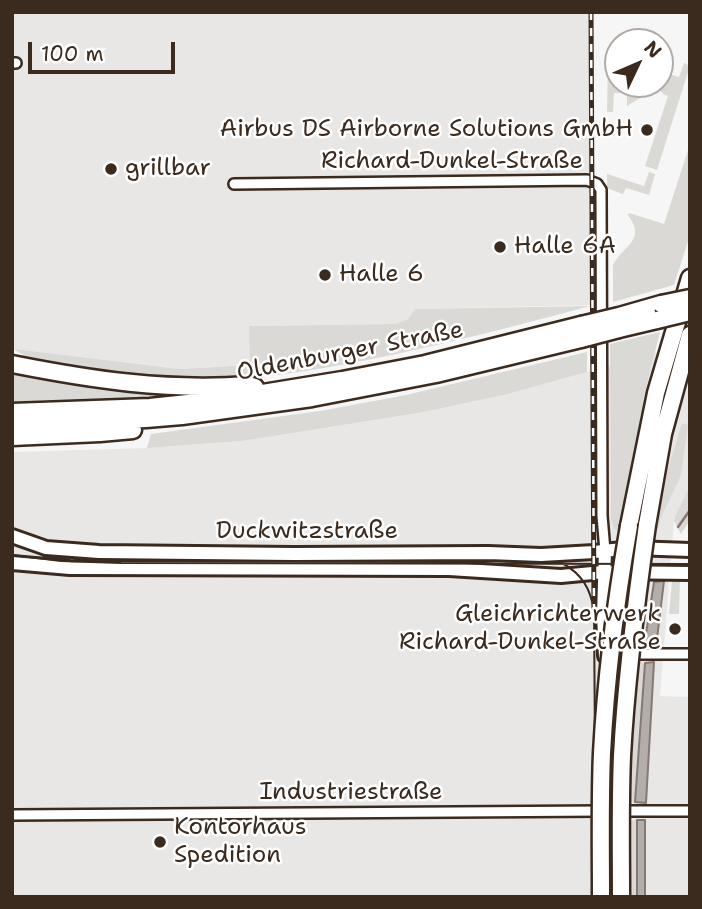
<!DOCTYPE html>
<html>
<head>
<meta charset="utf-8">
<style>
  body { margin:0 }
  #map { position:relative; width:702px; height:909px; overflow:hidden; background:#f7f6f6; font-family:"Shantell Sans",sans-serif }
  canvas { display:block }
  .frame { position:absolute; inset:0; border:14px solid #3b2a1e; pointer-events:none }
  .north { position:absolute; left:604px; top:28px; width:70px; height:70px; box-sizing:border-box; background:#fff; border:2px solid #b1aaa5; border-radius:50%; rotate:46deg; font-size:19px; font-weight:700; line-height:28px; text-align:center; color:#3b2a1e }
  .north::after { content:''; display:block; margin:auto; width:24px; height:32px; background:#3b2a1e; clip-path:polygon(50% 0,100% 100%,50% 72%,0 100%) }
  .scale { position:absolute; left:28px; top:42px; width:147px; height:32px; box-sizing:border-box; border:4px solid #3b2a1e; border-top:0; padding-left:9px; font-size:21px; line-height:24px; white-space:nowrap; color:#3b2a1e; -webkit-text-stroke:5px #fff; paint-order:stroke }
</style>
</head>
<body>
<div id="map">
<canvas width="702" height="909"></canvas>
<div class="frame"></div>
<div class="north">N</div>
<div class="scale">100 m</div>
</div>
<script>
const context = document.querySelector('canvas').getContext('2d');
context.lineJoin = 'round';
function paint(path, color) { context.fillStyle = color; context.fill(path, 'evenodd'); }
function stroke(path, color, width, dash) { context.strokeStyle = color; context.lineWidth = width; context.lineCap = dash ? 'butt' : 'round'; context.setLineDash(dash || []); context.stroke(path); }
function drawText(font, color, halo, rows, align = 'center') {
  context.font = font + ' "Shantell Sans",sans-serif'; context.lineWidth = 5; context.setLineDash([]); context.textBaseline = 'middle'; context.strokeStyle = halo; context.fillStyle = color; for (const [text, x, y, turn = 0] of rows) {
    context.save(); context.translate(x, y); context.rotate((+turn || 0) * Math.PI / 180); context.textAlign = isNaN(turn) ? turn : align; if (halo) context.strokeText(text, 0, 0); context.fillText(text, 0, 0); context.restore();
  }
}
paint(new Path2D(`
  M 12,12 L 594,12 L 595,305 L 415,309 L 408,319 L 395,324 L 250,326 L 250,365 L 180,369 L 12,349 Z
  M 690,343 L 690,486 L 675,516 L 674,521 L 660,696 L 690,697 L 690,897 L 12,897 L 12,452 L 147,448 L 242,441 L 419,413 L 504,395 Z`), '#e9e7e6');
paint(new Path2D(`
  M 618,52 L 618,62 L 613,67 L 618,73 L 618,84 L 628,84 L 640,98 L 627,106 L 627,93 L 614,93 L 613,112 L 607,112 L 608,61 L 613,62 L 613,54 Z
  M 684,63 L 687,64 L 689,69 L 657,170 L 645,166 L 668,96 L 663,94 L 655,84 L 660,84 L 660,65 L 670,68 L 669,74 L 679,77 Z
  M 690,144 L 690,235 L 674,285 L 613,302 L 613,265 C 623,245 647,241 628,215 L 629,213 L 664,224 Z
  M 649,172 L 655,174 L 649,195 L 626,188 L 623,194 L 607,188 L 607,174 L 644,186 Z
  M 590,306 C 516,326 442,345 367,360 C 306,372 244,382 181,380 C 153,379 124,373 96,369 C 71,366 34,365 14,349 L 180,369 L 250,365 L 249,326 L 395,324 L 408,319 L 415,309 Z
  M 660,332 L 644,395 L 636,445 L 618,530 L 614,529 L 611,519 L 610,344 Z
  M 587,352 L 587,372 L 504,395 L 419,413 L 242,441 L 147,448 L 151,434 L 320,411 L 406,395 Z
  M 12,370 L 168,392 L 169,397 L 49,404 L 12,405 Z
  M 682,423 L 688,425 L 681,475 L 662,515 L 658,530 L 655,529 L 665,478 Z
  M 690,486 L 690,520 L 681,534 L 674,521 L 675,516 Z
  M 672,580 L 680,580 L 679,614 L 669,614 Z
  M 639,663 L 645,663 L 635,802 L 631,802 L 629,800 L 637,670 Z
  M 637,820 L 637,897 L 629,897 L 628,827 L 631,821 Z`), '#dbd9d6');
const water = new Path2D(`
  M 664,581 L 656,647 L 644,647 L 654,582 Z
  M 654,662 L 646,803 L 635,802 L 645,663 Z
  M 637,820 L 645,820 L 645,897 L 637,897 Z`);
paint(water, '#b4aeaa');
stroke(water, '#847972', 2);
stroke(new Path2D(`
  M 678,527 L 690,510`), '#847972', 2.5);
const street = new Path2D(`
  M 12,63 L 16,63
  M 234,184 L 587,180 L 597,184 L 601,190 L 602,516 L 605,551
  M 608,651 L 641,654 L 690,654
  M 619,811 L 690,811
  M 12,815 L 602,811`);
const secondary = new Path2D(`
  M 12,536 L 46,548 L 99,552 L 294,554 L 488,553 L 541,555 L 594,552 L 632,548 L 690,550
  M 605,551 L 603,615 L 605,656
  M 12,563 L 70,568 L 449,569 L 561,576 L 603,572 L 690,573
  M 607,678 L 615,695 L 612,768 L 611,897`);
const highway = new Path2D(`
  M 619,316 L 661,304
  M 619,329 L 657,320
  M 12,364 C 93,380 166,391 249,385 L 255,387
  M 12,412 L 150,407 L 226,399 L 342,380 L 425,364 L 581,325
  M 12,425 L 146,419 L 182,416 L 312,398 L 436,374 L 581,339
  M 12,437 L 100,433 L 133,430
  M 647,525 L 663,434 L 690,335
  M 629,526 L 656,393 L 690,278`);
stroke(street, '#3b2a1e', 14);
stroke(secondary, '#3b2a1e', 18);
stroke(highway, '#3b2a1e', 21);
stroke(street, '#fff', 9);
stroke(secondary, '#fff', 12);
stroke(highway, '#fff', 16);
stroke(new Path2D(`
  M 12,555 L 61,561 L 121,563 L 690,564
  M 562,563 C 582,574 590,588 594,610 L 596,897`), '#3b2a1e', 2);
const rail = new Path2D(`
  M 591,12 L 594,610`);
stroke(rail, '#3b2a1e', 5);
stroke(rail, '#fff', 2.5, [8]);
const highwayBridge = new Path2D(`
  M 661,304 L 690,298
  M 657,320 L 690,312
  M 581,325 L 619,316
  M 581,339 L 619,329
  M 601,897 C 601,849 600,801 602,753 C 606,677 616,600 629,526
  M 621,897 C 621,850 620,803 622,756 C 626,679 636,602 647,525`);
stroke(highwayBridge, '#3b2a1e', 21, []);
stroke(highwayBridge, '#fff', 16);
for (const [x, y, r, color] of [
  [647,130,7,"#3b2a1e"],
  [111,169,7,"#3b2a1e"],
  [500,247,7,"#3b2a1e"],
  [325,275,7,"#3b2a1e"],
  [675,629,7,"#3b2a1e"],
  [160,842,7,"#3b2a1e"]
]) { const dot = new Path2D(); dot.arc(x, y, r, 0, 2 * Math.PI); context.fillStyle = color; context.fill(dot); stroke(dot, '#fff', 2.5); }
drawText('24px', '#3b2a1e', '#fff', [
  ["Airbus DS Airborne Solutions GmbH",633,130,"right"],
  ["grillbar",125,169],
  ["Halle 6A",514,247],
  ["Halle 6",339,275],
  ["Gleichrichterwerk",661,615,"right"],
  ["Richard-Dunkel-Straße",661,643,"right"],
  ["Kontorhaus",174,828],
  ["Spedition",174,856]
], 'left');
drawText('24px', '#3b2a1e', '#fff', [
  ["Richard-Dunkel-Straße",452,162],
  ["Oldenburger Straße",350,352,-11],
  ["Duckwitzstraße",307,532],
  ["Industriestraße",351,793]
]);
</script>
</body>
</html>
